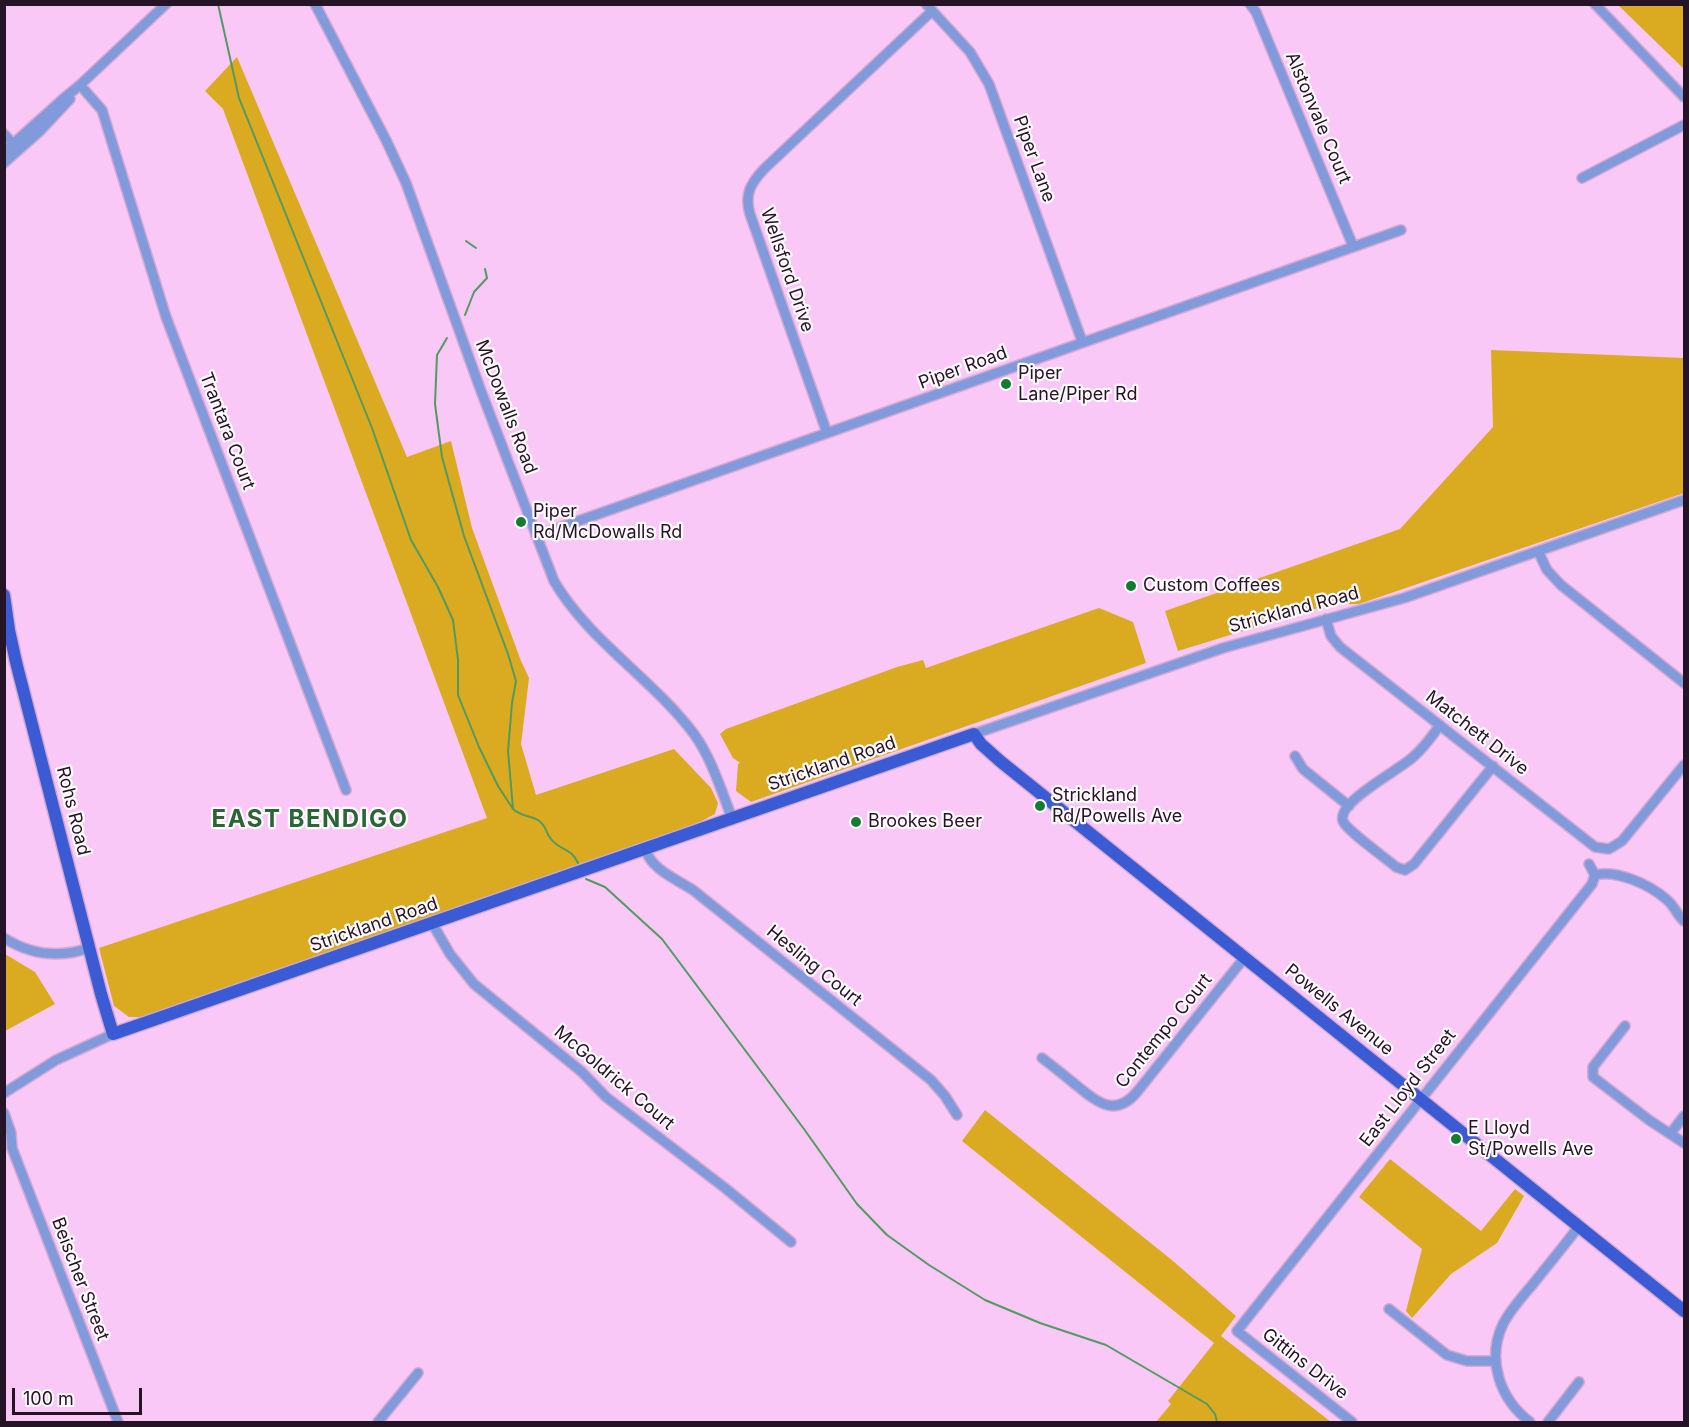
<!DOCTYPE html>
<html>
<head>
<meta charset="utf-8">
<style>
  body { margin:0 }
  #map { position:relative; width:1689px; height:1427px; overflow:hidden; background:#f9c8f7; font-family:Inter,sans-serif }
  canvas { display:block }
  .frame { position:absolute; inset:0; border:6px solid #251425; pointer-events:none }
  .scale { position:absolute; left:12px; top:1388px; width:130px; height:27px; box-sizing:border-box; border:3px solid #251425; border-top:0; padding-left:8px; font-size:18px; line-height:21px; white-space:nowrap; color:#251425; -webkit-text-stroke:4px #fffafe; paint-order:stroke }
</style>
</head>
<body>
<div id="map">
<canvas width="1689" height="1427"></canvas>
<div class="frame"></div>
<div class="scale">100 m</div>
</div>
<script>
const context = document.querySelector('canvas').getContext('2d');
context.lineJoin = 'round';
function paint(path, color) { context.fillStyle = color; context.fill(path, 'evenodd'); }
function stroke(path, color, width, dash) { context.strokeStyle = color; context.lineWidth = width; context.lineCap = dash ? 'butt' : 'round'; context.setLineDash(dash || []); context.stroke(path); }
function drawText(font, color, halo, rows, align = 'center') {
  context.font = font + ' Inter,sans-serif'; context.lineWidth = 4.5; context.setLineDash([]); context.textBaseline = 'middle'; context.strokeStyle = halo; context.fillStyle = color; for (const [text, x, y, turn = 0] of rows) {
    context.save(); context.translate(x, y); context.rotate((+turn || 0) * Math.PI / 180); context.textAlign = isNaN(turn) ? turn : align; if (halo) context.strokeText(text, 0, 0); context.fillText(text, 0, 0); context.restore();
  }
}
paint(new Path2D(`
  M 1618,5 L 1684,5 L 1684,69 Z
  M 237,57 L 407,457 L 451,441 L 472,528 L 521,661 L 529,678 L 521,744 L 536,795 L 674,749 L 711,788 L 718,803 L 715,814 L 685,830 L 143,1017 L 129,1017 L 114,1006 L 99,948 L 487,818 L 223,109 L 205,91 Z
  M 1491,350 L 1684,358 L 1684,493 L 1359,604 L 1331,604 L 1178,651 L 1165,611 L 1400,529 L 1493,427 Z
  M 1099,608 L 1133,622 L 1146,663 L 751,802 L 736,791 L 738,764 L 740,763 L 733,758 L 720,734 L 726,729 L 897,667 L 923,660 L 926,668 Z
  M 5,954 L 35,972 L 55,1004 L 5,1031 Z
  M 985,1110 L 1173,1261 L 1236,1316 L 1221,1336 L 1331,1422 L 1156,1422 L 1171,1404 L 1168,1401 L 1214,1343 L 962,1141 Z
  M 1390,1159 L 1481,1231 L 1515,1189 L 1524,1196 L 1497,1243 L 1451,1274 L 1412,1318 L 1406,1311 L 1422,1249 L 1359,1197 Z`), '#daab20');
stroke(new Path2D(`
  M 218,4 L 239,98 L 372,428 L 411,540 L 438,587 L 453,620 L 458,660 L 458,695 L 479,747 L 498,786 L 513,809
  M 466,241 L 476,248
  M 465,315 L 474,292 L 487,278 L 485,269
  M 447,338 L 437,355 L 435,404 L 442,457 L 464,536 L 508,654 L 516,681 L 512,703 L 508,751 L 513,809 C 522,817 529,815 538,820 C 547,826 545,832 551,839 C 560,851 571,847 578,863
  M 586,879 L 605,887 L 662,939 L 804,1129 L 857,1204 L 887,1235 L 929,1265 L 985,1300 L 1040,1323 L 1106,1345 L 1207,1404 L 1215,1414 L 1217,1422`), '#529a60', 2);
const minor = new Path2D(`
  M 315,4 L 386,140 L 406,183 L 481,391 L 554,581 C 589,641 653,679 694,734 C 712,759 721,790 732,818
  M 926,4 L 970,52 L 989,84 L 1082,341
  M 1250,4 L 1256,12 L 1353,246
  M 1595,4 L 1684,97
  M 80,85 L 102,110 L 166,317 L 346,790
  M 4,134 L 17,148
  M 4,152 L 63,99 L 80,85 L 166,4
  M 4,163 L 40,131 L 70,99
  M 1582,178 L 1684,125
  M 827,433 L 750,214 C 744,194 751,183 764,169 L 932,11
  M 536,536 L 1401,230
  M 1538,551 L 1547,570 L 1561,585 L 1684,683
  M 1326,619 L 1331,636 L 1340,647 L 1595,847 L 1609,849 L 1622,841 L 1684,765
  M 1440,725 C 1432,736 1424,748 1413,757 C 1401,769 1336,802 1343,821 C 1346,830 1387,859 1396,867 L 1405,870 L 1414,864 L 1493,766
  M 974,734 L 1223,648 L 1404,598 L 1684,500
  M 1295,756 L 1303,769 L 1349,806
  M 645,849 C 652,870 676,879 693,890 L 931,1080 L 945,1096 L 957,1115
  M 1595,875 C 1616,869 1650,885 1666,899 C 1674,905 1677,915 1684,921
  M 432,923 L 450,954 L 474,984 L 582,1072 L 606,1097 L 725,1188 L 791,1242
  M 4,938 C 31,955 60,958 89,948
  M 1625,1026 L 1593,1067 L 1593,1077 L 1649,1120 L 1684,1143
  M 1042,1058 C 1054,1067 1065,1076 1076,1085 C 1097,1102 1115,1118 1137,1092 L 1245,957
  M 4,1093 L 56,1060 L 113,1034
  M 4,1113 L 11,1133 L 12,1148 L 118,1422
  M 1670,1134 L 1684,1116
  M 1389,1309 L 1447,1355 L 1467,1361 L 1496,1361
  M 378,1422 L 418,1373
  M 1352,1422 L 1237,1331 L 1592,884 L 1595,875 L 1589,864
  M 1530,1422 C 1500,1399 1486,1360 1503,1324 C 1511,1309 1522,1297 1533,1284 C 1548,1265 1564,1246 1579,1226
  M 1548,1422 L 1579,1382`);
const major = new Path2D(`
  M 4,595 L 9,630 L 16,662 L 101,994 L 113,1034 L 974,734 L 981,744 L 1000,761 L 1684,1311`);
stroke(minor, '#d3a8d1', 12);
stroke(major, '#d3a8d1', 15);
stroke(minor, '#819adb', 9);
stroke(major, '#3a5bd3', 12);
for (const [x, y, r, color] of [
  [1006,384,6,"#127d32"],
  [521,522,6,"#127d32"],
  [1131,586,6,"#127d32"],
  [1040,806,6,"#127d32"],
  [856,822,6,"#127d32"],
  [1456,1139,6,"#127d32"]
]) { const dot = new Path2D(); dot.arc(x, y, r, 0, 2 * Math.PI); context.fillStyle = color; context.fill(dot); stroke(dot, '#fffafe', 2); }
drawText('18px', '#251425', '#fffafe', [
  ["Alstonvale Court",1318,118,67],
  ["Piper Lane",1034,159,70],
  ["Wellsford Drive",787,270,71],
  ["Piper Road",963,368,-20],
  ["McDowalls Road",506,407,69],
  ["Trantara Court",227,431,69],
  ["Strickland Road",1294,610,-15],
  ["Matchett Drive",1477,733,38],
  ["Strickland Road",832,764,-19],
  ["Rohs Road",73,811,76],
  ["Strickland Road",374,925,-19],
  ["Hesling Court",814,966,39],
  ["Powells Avenue",1339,1010,39],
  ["Contempo Court",1164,1031,-51],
  ["McGoldrick Court",614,1078,40],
  ["East Lloyd Street",1408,1088,-52],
  ["Beischer Street",80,1279,69],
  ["Gittins Drive",1305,1364,38]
]);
drawText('18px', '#251425', '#fffafe', [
  ["Piper",1018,374],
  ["Lane/Piper Rd",1018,395],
  ["Piper",533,512],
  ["Rd/McDowalls Rd",533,533],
  ["Custom Coffees",1143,586],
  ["Strickland",1052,796],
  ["Rd/Powells Ave",1052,817],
  ["Brookes Beer",868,822],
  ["E Lloyd",1468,1129],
  ["St/Powells Ave",1468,1150]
], 'left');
context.letterSpacing = '1.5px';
drawText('bold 24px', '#2a6635', '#fffafe', [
  ["EAST BENDIGO",310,820]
]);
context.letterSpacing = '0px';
</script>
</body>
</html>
